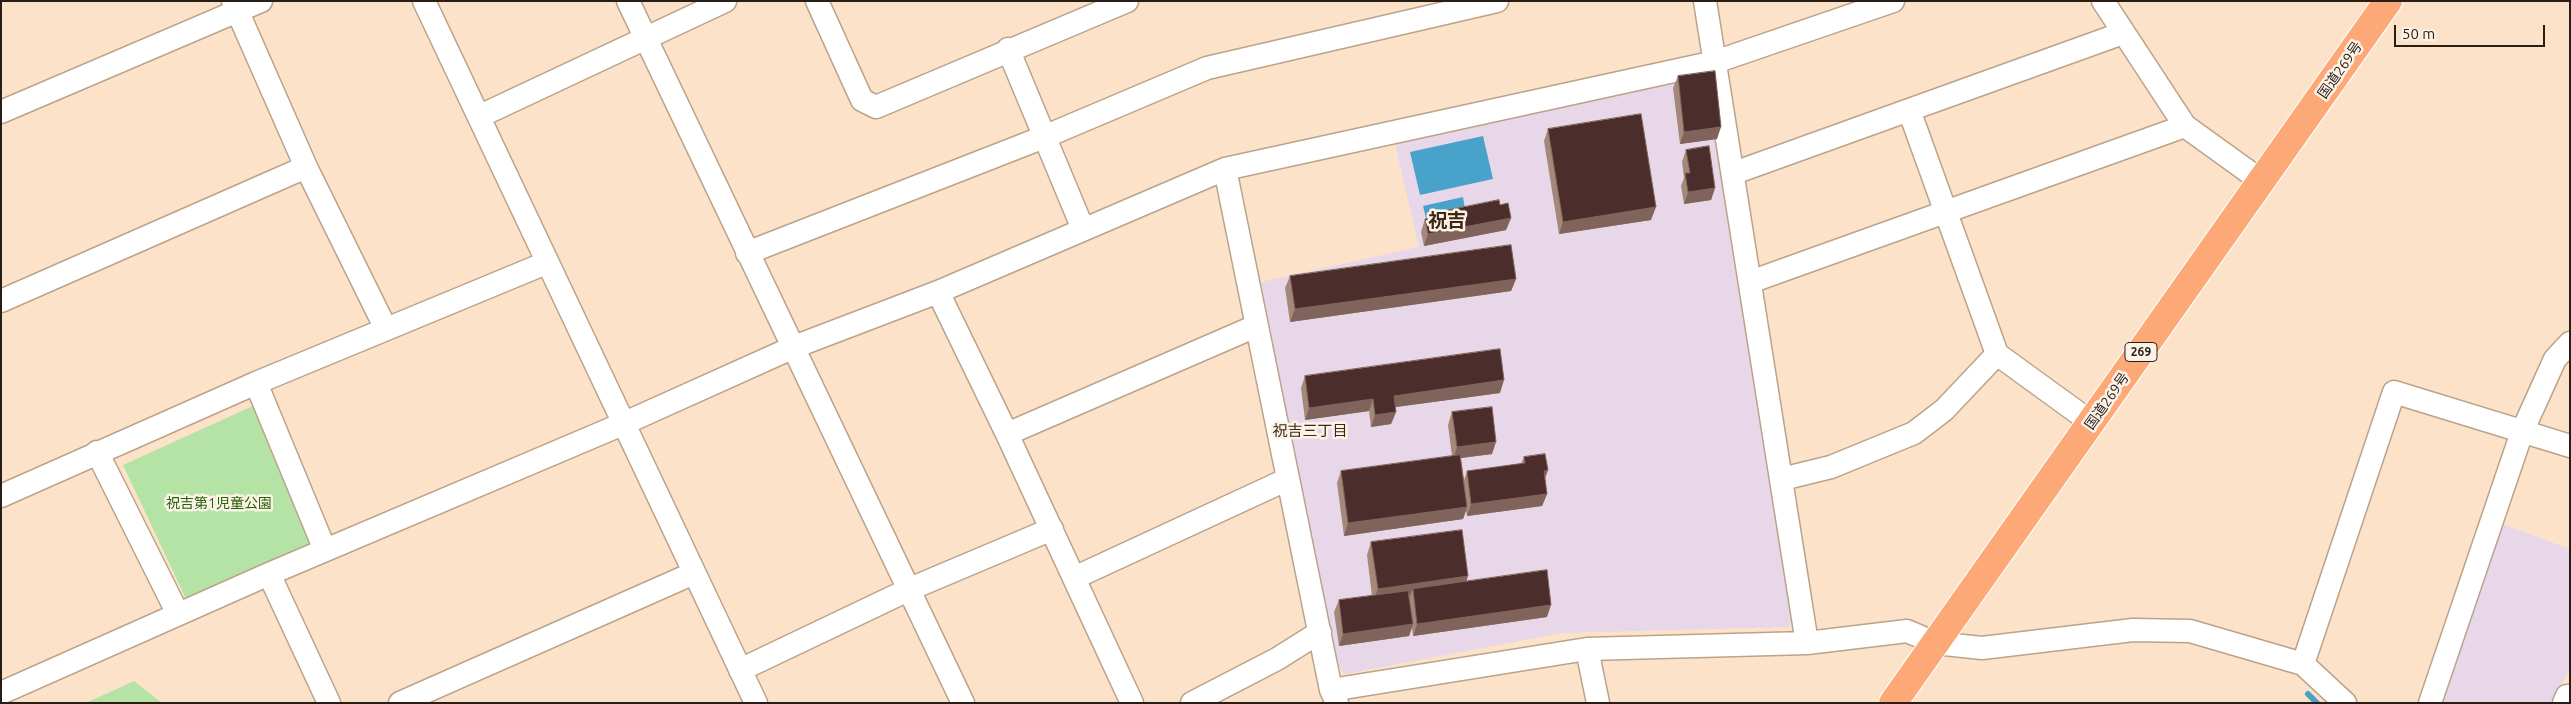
<!DOCTYPE html>
<html>
<head>
<meta charset="utf-8">
<style>
  body { margin:0 }
  #map { position:relative; width:2571px; height:704px; overflow:hidden; background:#fce2c8; font-family:Ubuntu,sans-serif }
  canvas { display:block }
  .frame { position:absolute; inset:0; border:2px solid #281e15; pointer-events:none }
  .scale { position:absolute; left:2394px; top:25px; width:151px; height:22px; box-sizing:border-box; border:2px solid #281e15; border-top:0; padding-left:6px; font-size:15px; line-height:18px; white-space:nowrap; color:#281e15; -webkit-text-stroke:4px #fdf2e8; paint-order:stroke }
</style>
</head>
<body>
<div id="map">
<canvas width="2571" height="704"></canvas>
<div class="frame"></div>
<div class="scale">50 m</div>
</div>
<script>
const context = document.querySelector('canvas').getContext('2d');
context.lineJoin = 'round';
function paint(path, color) { context.fillStyle = color; context.fill(path, 'evenodd'); }
function stroke(path, color, width, dash) { context.strokeStyle = color; context.lineWidth = width; context.lineCap = dash ? 'butt' : 'round'; context.setLineDash(dash || []); context.stroke(path); }
function drawText(font, color, halo, rows, align = 'center') {
  context.font = font + ' Ubuntu,"Noto Sans JP",sans-serif'; context.lineWidth = 5; context.setLineDash([]); context.textBaseline = 'middle'; context.strokeStyle = halo; context.fillStyle = color; for (const [text, x, y, turn = 0] of rows) {
    context.save(); context.translate(x, y); context.rotate((+turn || 0) * Math.PI / 180); context.textAlign = isNaN(turn) ? turn : align; if (halo) context.strokeText(text, 0, 0); context.fillText(text, 0, 0); context.restore();
  }
}
paint(new Path2D(`
  M 1702,72 L 1712,81 L 1795,607 L 1789,627 L 1562,633 L 1345,674 L 1335,662 L 1256,286 L 1265,281 L 1419,247 L 1396,148 L 1399,139 Z
  M 2499,523 L 2570,549 L 2570,668 L 2551,703 L 2440,703 Z`), '#e8d7e9');
paint(new Path2D(`
  M 255,405 L 316,548 L 187,601 L 123,465 Z
  M 134,681 L 162,703 L 86,703 Z`), '#b4e3a5');
paint(new Path2D(`
  M 1483,136 L 1493,179 L 1420,195 L 1410,152 Z
  M 1463,197 L 1465,209 L 1426,218 L 1423,206 Z`), '#49a2ca');
stroke(new Path2D(`
  M 2308,694 L 2317,703`), '#49a2ca', 6);
const minor = new Path2D(`
  M 233,1 L 306,167 L 386,329
  M 424,1 L 756,703
  M 628,1 L 963,703
  M 817,1 L 862,100 L 876,107 L 1127,1
  M 1705,1 L 1807,643
  M 2103,1 L 2185,126 L 2260,180
  M 1008,49 L 1083,229
  M 1,112 L 261,1
  M 480,116 L 725,1
  M 1225,169 L 1331,690 L 1337,703
  M 1734,173 L 2123,33
  M 747,253 L 1044,137 L 1207,68 L 1497,1
  M 1750,282 L 2185,126
  M 938,292 L 1007,434 L 1132,703
  M 1,301 L 306,167
  M 1997,354 L 2092,423
  M 256,383 L 325,550
  M 1007,434 L 1256,326
  M 97,452 L 178,614
  M 1782,479 L 1831,467 L 1914,433 L 1944,410 L 1997,354 L 1909,110
  M 1,496 L 256,383 L 546,263
  M 269,574 L 329,703
  M 1074,578 L 1288,479
  M 1587,649 L 1598,703
  M 2303,664 L 2394,392 L 2570,446
  M 740,670 L 910,589 L 1052,529
  M 1331,690 L 1587,649 L 1807,643 L 1907,631 L 1935,643 L 1982,648 L 2133,630 L 2190,631 L 2303,664 L 2345,703
  M 1,693 L 269,574 L 625,423 L 794,347 L 938,292 L 1225,169 L 1715,62 L 1893,1
  M 400,703 L 694,573
  M 1192,703 L 1277,659 L 1320,632
  M 2430,703 L 2522,432 L 2555,359 L 2570,343
  M 2564,703 L 2567,696 L 2570,696`);
const highway = new Path2D(`
  M 1893,703 L 2388,1`);
stroke(minor, '#bba38a', 25);
stroke(highway, '#fff', 30);
stroke(minor, '#fff', 22);
stroke(highway, '#fca977', 28);
paint(new Path2D(`
  M 1678,76 L 1717,139 L 1680,144 L 1673,88 Z
  M 1548,129 L 1651,220 L 1559,234 L 1544,141 Z
  M 1686,150 L 1715,188 L 1711,200 L 1684,204 L 1681,186 L 1684,178 L 1682,162 Z
  M 1500,205 L 1511,218 L 1506,230 L 1424,246 L 1421,232 L 1425,219 L 1443,216 L 1445,211 Z
  M 1290,276 L 1516,279 L 1511,291 L 1290,322 L 1285,288 Z
  M 1305,376 L 1500,393 L 1395,407 L 1396,412 L 1391,424 L 1371,427 L 1369,411 L 1305,420 L 1301,388 Z
  M 1452,412 L 1492,454 L 1461,458 L 1464,480 L 1467,471 L 1521,464 L 1524,457 L 1548,470 L 1545,479 L 1547,494 L 1542,506 L 1467,516 L 1466,511 L 1463,519 L 1344,536 L 1337,483 L 1341,471 L 1452,456 L 1448,425 Z
  M 1371,542 L 1466,582 L 1547,617 L 1413,636 L 1412,628 L 1409,636 L 1339,646 L 1334,612 L 1339,600 L 1372,596 L 1367,555 Z`), '#a4887a');
paint(new Path2D(`
  M 1721,127 L 1717,139 L 1680,144 L 1684,132 Z
  M 1715,188 L 1711,200 L 1684,204 L 1688,192 Z
  M 1656,207 L 1651,220 L 1559,234 L 1563,222 Z
  M 1511,218 L 1506,230 L 1424,246 L 1428,234 Z
  M 1516,279 L 1511,291 L 1290,322 L 1295,309 Z
  M 1504,380 L 1500,393 L 1389,408 L 1394,396 Z
  M 1373,399 L 1369,411 L 1305,420 L 1309,408 Z
  M 1396,412 L 1391,424 L 1371,427 L 1375,415 Z
  M 1496,442 L 1492,454 L 1453,459 L 1457,447 Z
  M 1548,470 L 1543,482 L 1544,471 Z
  M 1547,494 L 1542,506 L 1467,516 L 1471,504 Z
  M 1467,507 L 1463,519 L 1344,536 L 1348,523 Z
  M 1468,576 L 1464,589 L 1413,589 L 1410,596 L 1373,601 L 1378,589 Z
  M 1551,605 L 1547,617 L 1413,636 L 1417,624 Z
  M 1413,624 L 1409,636 L 1339,646 L 1343,634 Z`), '#80635a');
const building = new Path2D(`
  M 1715,71 L 1721,127 L 1684,132 L 1678,76 Z
  M 1641,114 L 1656,207 L 1563,222 L 1548,129 Z
  M 1709,146 L 1715,188 L 1688,192 L 1685,173 L 1690,173 L 1686,150 Z
  M 1499,200 L 1500,205 L 1508,203 L 1511,218 L 1428,234 L 1425,219 L 1446,215 L 1445,211 Z
  M 1511,245 L 1516,279 L 1295,309 L 1290,276 Z
  M 1500,349 L 1504,380 L 1394,396 L 1396,412 L 1375,415 L 1373,399 L 1309,408 L 1305,376 Z
  M 1492,407 L 1496,442 L 1457,447 L 1452,412 Z
  M 1545,454 L 1548,470 L 1544,471 L 1547,494 L 1471,504 L 1467,471 L 1525,463 L 1524,457 Z
  M 1460,455 L 1467,507 L 1348,523 L 1341,471 Z
  M 1462,530 L 1468,576 L 1378,589 L 1371,542 Z
  M 1547,570 L 1551,605 L 1417,624 L 1413,589 Z
  M 1408,591 L 1413,624 L 1343,634 L 1339,600 Z`);
paint(building, '#4b2d2b');
stroke(building, '#80635a', 1);
for (const [x, y, w] of [
  [2141,352,32]
]) { const box = new Path2D(); box.roundRect(x - w / 2, y - 9.5, w, 19, 4); context.fillStyle = '#fdf2e8'; context.fill(box); stroke(box, '#281e15', 1); }
drawText('bold 12px', '#281e15', null, [
  ["269",2141,352]
]);
drawText('14px', '#281e15', '#fdf2e8', [
  ["国道269号",2340,70,-55],
  ["国道269号",2107,401,-55]
]);
drawText('14px', '#266306', '#fdf2e8', [
  ["祝吉第1児童公園",219,503]
]);
drawText('15px', '#3c2913', '#fdf2e8', [
  ["祝吉三丁目",1310,431]
]);
drawText('bold 19px', '#3c2913', '#fdf2e8', [
  ["祝吉",1447,221]
]);
</script>
</body>
</html>
